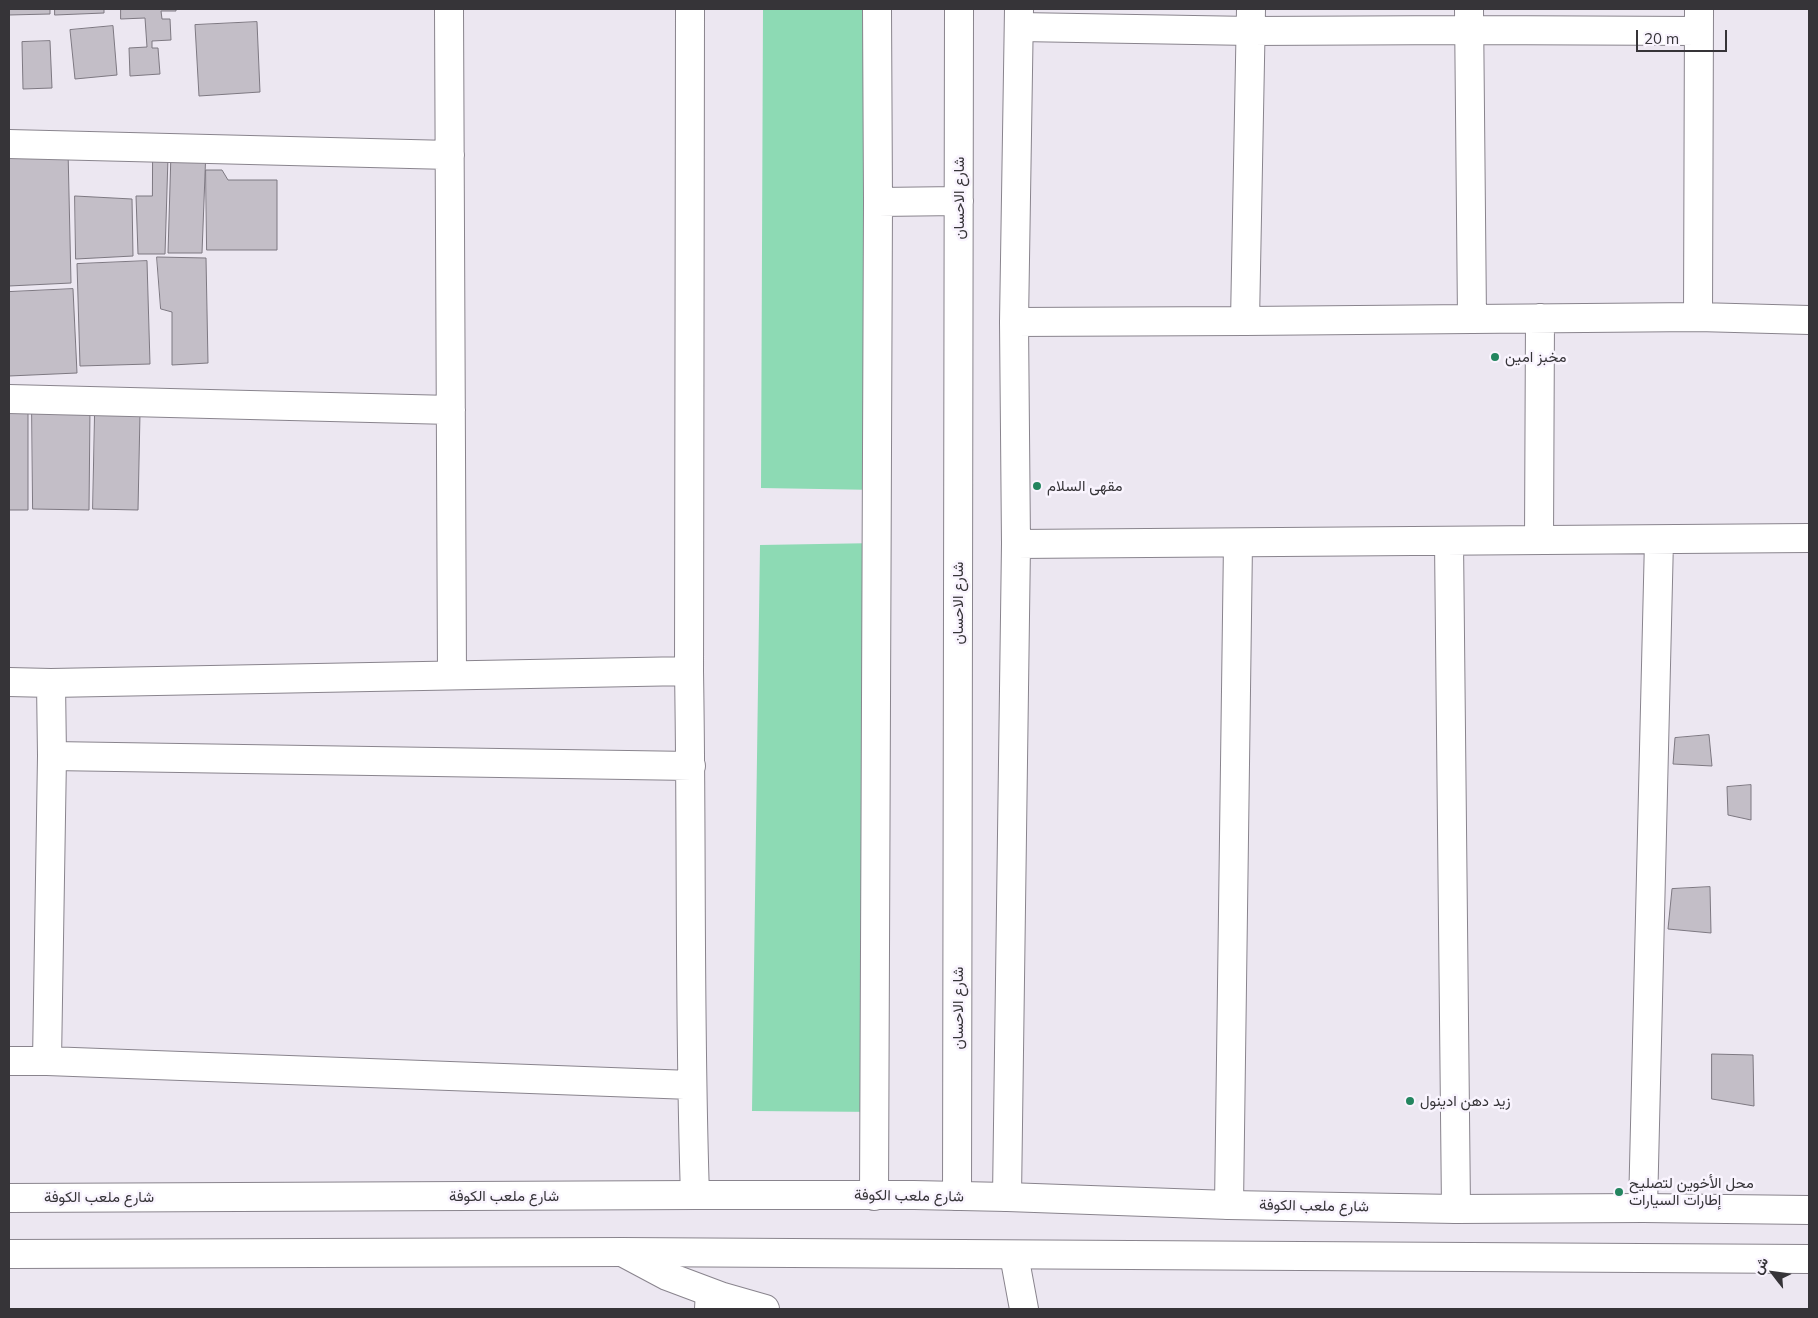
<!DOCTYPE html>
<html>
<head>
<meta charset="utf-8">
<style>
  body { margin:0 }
  #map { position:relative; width:1818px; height:1318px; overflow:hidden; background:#ece7f1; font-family:Mulish,Vazirmatn,sans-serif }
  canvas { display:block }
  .frame { position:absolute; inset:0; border:10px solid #363438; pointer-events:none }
  .north { position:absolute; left:1748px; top:1248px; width:50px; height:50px; -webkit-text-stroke:4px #f9f4fe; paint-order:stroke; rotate:300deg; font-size:14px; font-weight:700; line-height:20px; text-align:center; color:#363438 }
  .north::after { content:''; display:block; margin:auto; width:18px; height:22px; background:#363438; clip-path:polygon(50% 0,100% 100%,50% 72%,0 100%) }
  .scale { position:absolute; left:1636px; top:30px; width:91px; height:22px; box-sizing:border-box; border:2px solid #363438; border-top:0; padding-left:6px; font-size:15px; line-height:18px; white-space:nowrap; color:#363438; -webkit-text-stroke:4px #f9f4fe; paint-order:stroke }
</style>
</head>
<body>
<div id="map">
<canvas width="1818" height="1318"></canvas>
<div class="frame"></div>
<div class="north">ش</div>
<div class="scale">20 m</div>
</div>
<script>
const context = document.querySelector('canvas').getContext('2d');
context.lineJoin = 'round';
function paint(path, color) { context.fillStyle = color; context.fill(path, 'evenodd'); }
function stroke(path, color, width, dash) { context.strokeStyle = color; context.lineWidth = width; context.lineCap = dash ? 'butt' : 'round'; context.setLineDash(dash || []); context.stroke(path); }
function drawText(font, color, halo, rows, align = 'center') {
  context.font = font + ' Mulish,Vazirmatn,sans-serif'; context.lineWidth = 5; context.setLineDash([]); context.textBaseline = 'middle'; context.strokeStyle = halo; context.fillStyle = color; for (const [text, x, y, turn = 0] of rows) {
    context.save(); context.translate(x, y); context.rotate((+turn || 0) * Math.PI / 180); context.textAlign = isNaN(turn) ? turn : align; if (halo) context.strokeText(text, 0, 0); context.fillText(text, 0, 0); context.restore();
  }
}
paint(new Path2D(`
  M 763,9 L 878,9 L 878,490 L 761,488 Z
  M 879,543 L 882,1112 L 752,1111 L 760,545 Z`), '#8ddab4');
const building = new Path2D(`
  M 9,9 L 50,9 L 50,14 L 9,15 Z
  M 55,9 L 104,9 L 104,13 L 55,15 Z
  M 121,9 L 176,9 L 176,11 L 161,11 L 162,19 L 170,19 L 171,40 L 152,41 L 152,48 L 158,48 L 160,74 L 130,76 L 129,48 L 147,47 L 145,18 L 121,19 Z
  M 257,22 L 260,92 L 199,96 L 195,25 Z
  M 113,26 L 117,75 L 75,79 L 70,30 Z
  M 50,41 L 52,88 L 23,89 L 22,42 Z
  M 9,149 L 68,150 L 71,283 L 9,286 Z
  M 206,149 L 202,253 L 168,253 L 171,153 Z
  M 153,152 L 168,157 L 165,254 L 138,254 L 136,196 L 152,196 Z
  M 206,170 L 222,170 L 228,180 L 277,180 L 277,250 L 207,250 Z
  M 75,196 L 132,199 L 133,256 L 76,259 Z
  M 157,257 L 206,258 L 208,363 L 172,365 L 172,312 L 161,309 Z
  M 147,261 L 150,364 L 80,366 L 77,264 Z
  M 73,289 L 77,373 L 9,376 L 9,292 Z
  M 9,408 L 28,408 L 28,510 L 9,510 Z
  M 32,409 L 90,409 L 89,510 L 33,509 Z
  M 95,412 L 140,413 L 138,510 L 93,509 Z
  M 1709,735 L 1712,766 L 1673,764 L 1675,738 Z
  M 1751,785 L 1751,820 L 1728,815 L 1727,787 Z
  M 1710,887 L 1711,933 L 1668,929 L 1672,889 Z
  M 1712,1054 L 1753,1055 L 1754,1106 L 1712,1099 Z`);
paint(building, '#c3bec7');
stroke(building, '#7d7881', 1);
const service = new Path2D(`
  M 704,1309 L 705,1290`);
const minor = new Path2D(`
  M 449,9 L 452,674
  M 690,9 L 689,671 C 692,846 689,1020 695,1195
  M 1469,9 L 1472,319
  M 1020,27 L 1251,31 L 1469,30 L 1699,31
  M 9,144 L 450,155
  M 1698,317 L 1699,9
  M 1245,321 L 1251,9
  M 1014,322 L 1245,321 L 1698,317 L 1809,320
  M 9,399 L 451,410
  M 1539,540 L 1540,318
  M 1449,541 L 1456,1209
  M 1016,544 L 1809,538
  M 9,682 L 51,683 L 689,671
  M 52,756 L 691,766
  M 9,1061 L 47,1061 L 691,1085
  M 47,1061 L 52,756 L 51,683
  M 1007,1197 L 1016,544 L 1014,322 L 1019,9
  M 1229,1205 L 1238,543
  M 1643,1208 L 1659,540
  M 622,1252 L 667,1276 L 723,1297 L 765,1309
  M 1014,1255 L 1024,1309`);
const tertiary = new Path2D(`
  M 878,202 L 959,201
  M 874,1196 L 878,202 L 877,9
  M 957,1196 L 959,9`);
const primary = new Path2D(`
  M 9,1198 L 695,1195 L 914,1195 L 1007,1197 L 1229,1205 L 1456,1209 L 1643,1208 L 1809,1210
  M 9,1254 L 622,1252 L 1809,1259`);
stroke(service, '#89848d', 20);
stroke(minor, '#89848d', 30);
stroke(tertiary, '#89848d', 30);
stroke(primary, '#89848d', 30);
stroke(service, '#fff', 18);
stroke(minor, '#fff', 28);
stroke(tertiary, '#fff', 28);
stroke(primary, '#fff', 28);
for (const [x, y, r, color] of [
  [1495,357,5,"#23855f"],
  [1037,486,5,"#23855f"],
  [1410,1101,5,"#23855f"],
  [1619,1192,5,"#23855f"]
]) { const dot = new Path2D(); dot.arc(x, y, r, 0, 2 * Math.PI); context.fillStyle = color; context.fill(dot); stroke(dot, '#f9f4fe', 2); }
drawText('15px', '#363438', '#f9f4fe', [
  ["شارع الاحسان",959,198,-90],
  ["شارع الاحسان",958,603,-90],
  ["شارع الاحسان",958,1008,-90],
  ["شارع ملعب الكوفة",504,1196],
  ["شارع ملعب الكوفة",909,1196,1],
  ["شارع ملعب الكوفة",99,1197],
  ["شارع ملعب الكوفة",1314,1206,1]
]);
drawText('15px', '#363438', '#f9f4fe', [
  ["مخبز امين",1505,357],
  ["مقهى السلام",1047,486],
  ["زيد دهن ادينول",1420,1101],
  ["محل الأخوين لتصليح",1629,1183],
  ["إطارات السيارات",1629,1200]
], 'left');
</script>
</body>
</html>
